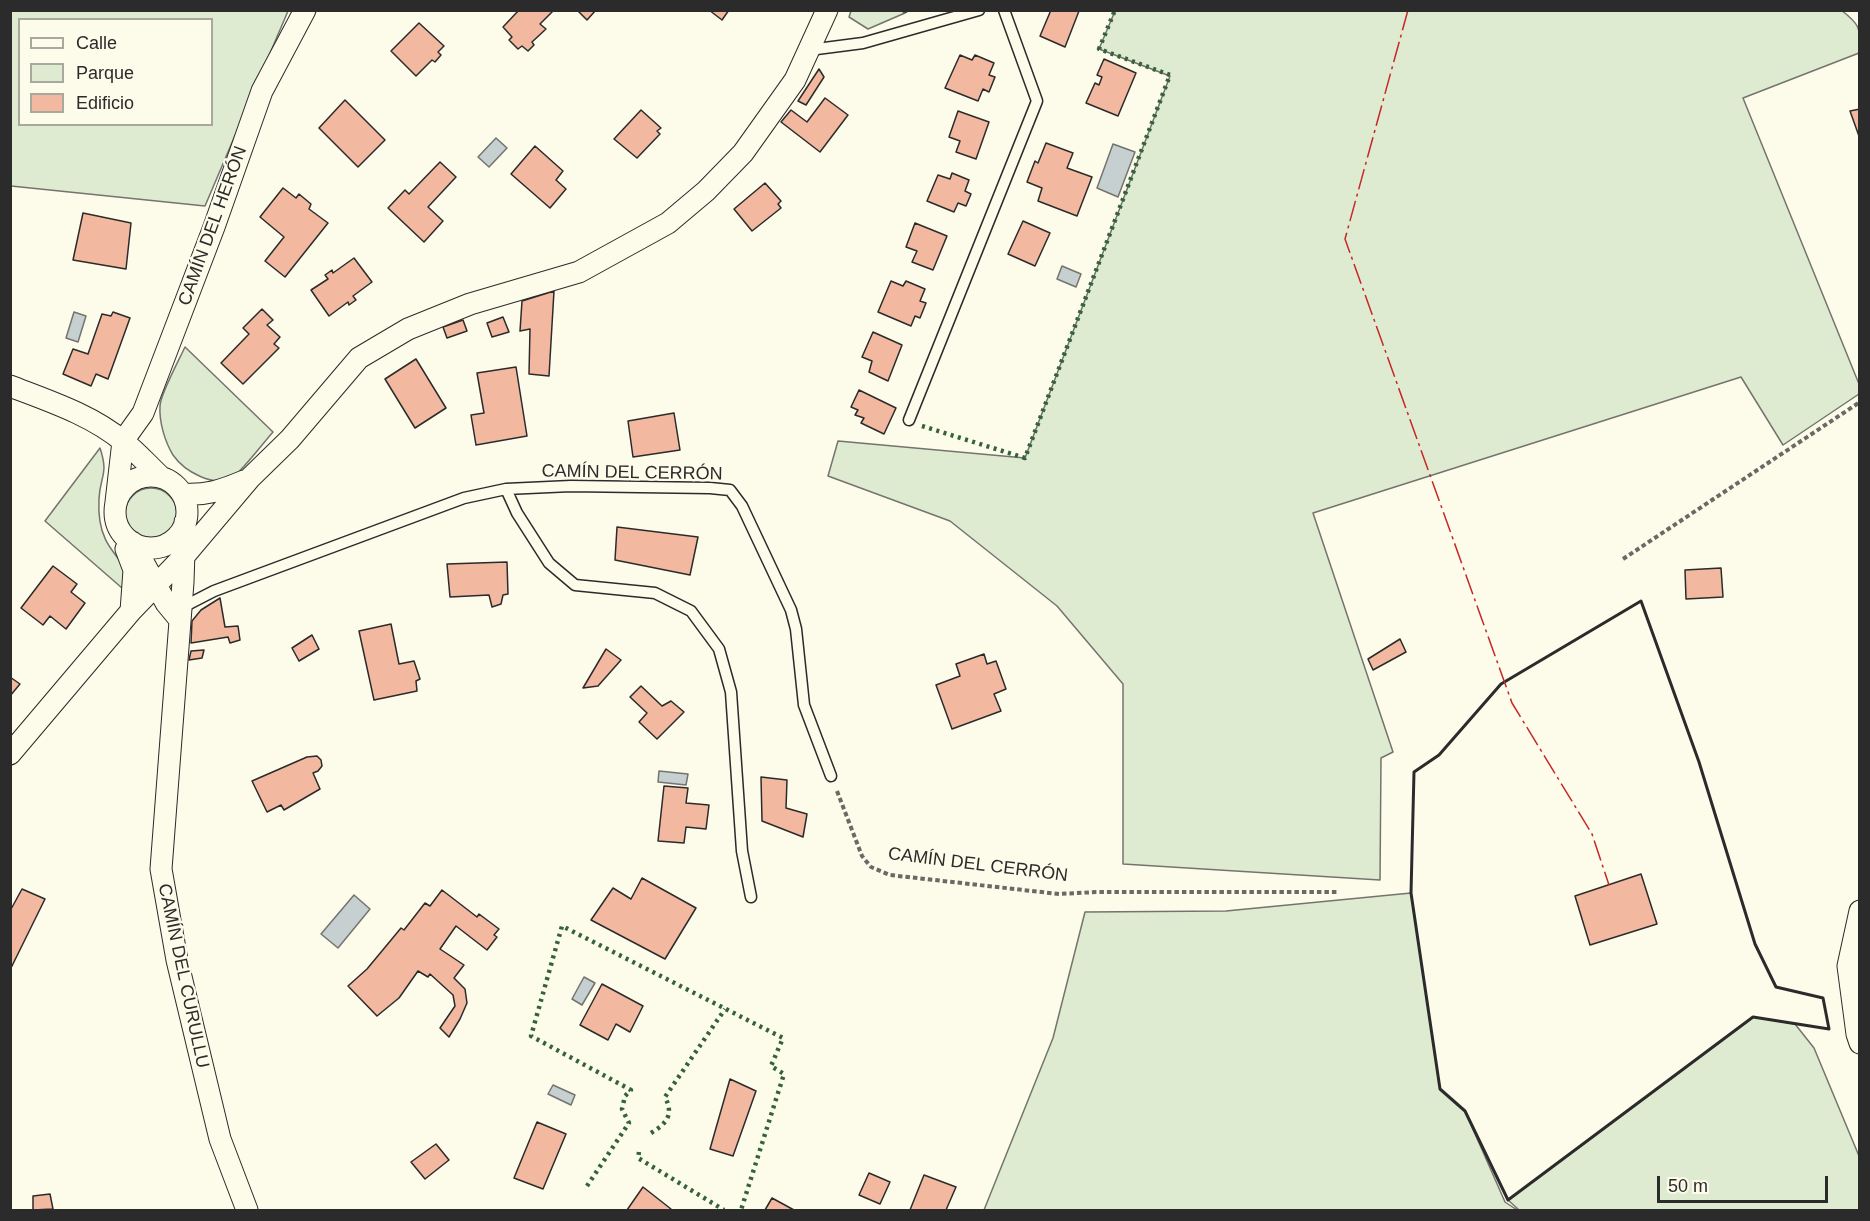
<!DOCTYPE html>
<html>
<head>
<meta charset="utf-8">
<style>
  body { margin:0 }
  #map { position:relative; width:1870px; height:1221px; overflow:hidden; background:#fdfbea; font-family:Arial,sans-serif }
  canvas { display:block }
  .frame { position:absolute; inset:0; border:12px solid #2b2b2b; pointer-events:none }
  .legend { position:absolute; left:18px; top:18px; width:195px; height:108px; box-sizing:border-box; background:#fdfbea; border:2px solid #a9a89e; margin:0; padding:8px 10px; list-style:none; font-size:18px; color:#2b2b2b }
  .legend li { display:flex; align-items:center; gap:12px; height:30px }
  .legend b { width:30px; border:2px solid #a9a89e }
  .scale { position:absolute; left:1657px; top:1176px; width:171px; height:27px; box-sizing:border-box; border:3px solid #2b2b2b; border-top:0; padding-left:8px; font-size:18px; line-height:21px; white-space:nowrap; color:#2b2b2b; -webkit-text-stroke:4px #fdfbea; paint-order:stroke }
</style>
</head>
<body>
<div id="map">
<canvas width="1870" height="1221"></canvas>
<div class="frame"></div>
<ul class="legend">
<li><b style="height:8px;background:#fdfbea"></b>Calle</li>
<li><b style="height:16px;background:#deebd1"></b>Parque</li>
<li><b style="height:16px;background:#f2b8a0"></b>Edificio</li>
</ul>
<div class="scale">50 m</div>
</div>
<script>
const context = document.querySelector('canvas').getContext('2d');
context.lineJoin = 'round';
function paint(path, color) { context.fillStyle = color; context.fill(path, 'evenodd'); }
function stroke(path, color, width, dash) { context.strokeStyle = color; context.lineWidth = width; context.lineCap = dash ? 'butt' : 'round'; context.setLineDash(dash || []); context.stroke(path); }
function drawText(font, color, halo, rows, align = 'center') {
  context.font = font + ' Arial,sans-serif'; context.lineWidth = 4.5; context.setLineDash([]); context.textBaseline = 'middle'; context.strokeStyle = halo; context.fillStyle = color; for (const [text, x, y, turn = 0] of rows) {
    context.save(); context.translate(x, y); context.rotate((+turn || 0) * Math.PI / 180); context.textAlign = isNaN(turn) ? turn : align; if (halo) context.strokeText(text, 0, 0); context.fillText(text, 0, 0); context.restore();
  }
}
const green = new Path2D(`
  M 1841,10 C 1862,26 1860,29 1859,53 L 1743,98 L 1859,384 L 1859,394 L 1783,445 L 1741,377 L 1313,513 L 1393,752 L 1381,758 L 1380,880 L 1123,864 L 1123,684 L 1057,606 L 950,521 L 828,476 L 838,441 L 1025,458 L 1170,76 L 1099,49 L 1115,11 Z
  M 11,11 L 288,11 L 205,206 L 11,186 ZM 20,20 L 212,20 L 212,124 L 20,124 Z
  M 851,11 L 905,11 L 905,13 L 868,29 L 849,17 Z
  M 185,347 L 273,432 C 264,442 243,470 233,477 C 215,489 184,471 173,455 C 165,442 159,422 160,406 C 160,395 179,360 185,347 Z
  M 100,448 C 109,475 100,475 99,499 C 97,534 108,547 129,572 L 122,588 L 45,521 Z
  M125 514a26 26 0 1 1 52 0a26 26 0 1 1-52 0Z
  M 1411,893 L 1440,1089 L 1465,1111 L 1505,1202 L 1517,1210 L 984,1210 L 1053,1038 L 1085,912 L 1226,911 Z
  M 1753,1017 L 1795,1024 L 1814,1048 L 1859,1156 L 1859,1210 L 1519,1210 L 1508,1200 Z`);
paint(green, '#deebd1');
stroke(green, '#74746e', 1.5);
const water = new Path2D(`
  M 496,138 L 507,148 L 489,167 L 478,157 Z
  M 1113,144 L 1135,152 L 1118,197 L 1097,188 Z
  M 1062,266 L 1081,274 L 1076,287 L 1057,279 Z
  M 74,312 L 86,316 L 78,342 L 66,338 Z
  M 659,771 L 688,774 L 686,785 L 658,782 Z
  M 354,895 L 370,909 L 338,948 L 321,934 Z
  M 584,977 L 595,983 L 582,1005 L 572,999 Z
  M 553,1085 L 575,1095 L 571,1105 L 548,1094 Z`);
paint(water, '#c7d0d0');
stroke(water, '#74746e', 1.5);
const building = new Path2D(`
  M 519,10 L 554,10 L 540,24 L 546,29 L 532,42 L 534,45 L 528,51 L 522,46 L 518,49 L 509,40 L 512,37 L 503,27 Z
  M 577,10 L 596,10 L 587,20 Z
  M 709,10 L 729,10 L 722,20 Z
  M 1051,10 L 1079,11 L 1065,47 L 1040,36 Z
  M 419,23 L 444,46 L 438,52 L 441,55 L 435,62 L 432,60 L 416,76 L 391,51 Z
  M 960,55 L 972,60 L 975,55 L 994,63 L 989,75 L 995,77 L 989,92 L 983,89 L 978,101 L 945,88 Z
  M 1104,59 L 1136,73 L 1118,116 L 1086,103 L 1095,83 L 1099,85 L 1102,77 L 1097,75 Z
  M 819,69 L 824,77 L 806,105 L 798,101 Z
  M 825,98 L 848,115 L 820,152 L 781,122 L 791,110 L 807,122 Z
  M 345,100 L 385,140 L 358,167 L 319,128 Z
  M 1860,109 L 1860,139 L 1850,111 Z
  M 641,110 L 661,128 L 657,131 L 660,134 L 637,158 L 614,139 Z
  M 958,111 L 989,122 L 976,159 L 956,152 L 960,141 L 949,137 Z
  M 1046,143 L 1073,153 L 1067,168 L 1092,177 L 1077,216 L 1038,201 L 1042,188 L 1027,182 L 1035,161 L 1038,163 Z
  M 535,146 L 563,171 L 556,180 L 566,189 L 550,208 L 511,174 Z
  M 440,162 L 456,177 L 428,207 L 443,221 L 424,242 L 388,208 L 405,190 L 409,194 Z
  M 952,173 L 969,180 L 965,191 L 971,194 L 966,206 L 958,203 L 954,212 L 927,201 L 938,175 L 950,179 Z
  M 765,183 L 781,201 L 778,204 L 781,208 L 752,231 L 734,209 Z
  M 283,188 L 296,198 L 299,194 L 311,204 L 309,209 L 328,223 L 285,277 L 265,261 L 284,237 L 260,217 Z
  M 83,213 L 131,223 L 126,269 L 73,260 Z
  M 1023,221 L 1050,233 L 1035,266 L 1008,254 Z
  M 915,223 L 947,236 L 933,270 L 912,262 L 917,251 L 906,247 Z
  M 354,258 L 372,282 L 353,296 L 356,300 L 349,305 L 348,302 L 329,316 L 311,290 L 328,279 L 325,275 L 332,270 L 333,273 Z
  M 891,281 L 903,286 L 906,281 L 925,289 L 920,301 L 926,303 L 920,318 L 915,316 L 911,326 L 878,312 Z
  M 554,291 L 549,376 L 529,374 L 530,329 L 520,331 L 522,301 Z
  M 262,309 L 273,320 L 267,325 L 280,337 L 274,344 L 279,348 L 243,384 L 221,363 L 249,334 L 243,328 Z
  M 113,312 L 130,318 L 108,379 L 96,374 L 91,386 L 63,374 L 73,349 L 88,354 L 102,314 L 111,316 Z
  M 503,317 L 509,332 L 492,337 L 487,323 Z
  M 463,320 L 467,331 L 447,338 L 443,327 Z
  M 873,332 L 902,345 L 888,381 L 869,372 L 872,361 L 862,357 Z
  M 416,359 L 446,408 L 415,428 L 385,379 Z
  M 516,367 L 527,436 L 476,445 L 471,415 L 484,413 L 477,373 Z
  M 859,390 L 896,408 L 884,434 L 861,423 L 864,418 L 855,415 L 858,410 L 851,407 Z
  M 674,413 L 680,450 L 633,457 L 628,421 Z
  M 617,527 L 698,537 L 690,575 L 615,560 Z
  M 507,562 L 508,594 L 503,595 L 501,604 L 492,607 L 489,595 L 450,597 L 447,564 Z
  M 53,566 L 77,584 L 71,592 L 85,603 L 66,629 L 50,616 L 43,625 L 21,608 Z
  M 1721,568 L 1723,597 L 1686,599 L 1685,570 Z
  M 220,598 L 225,627 L 238,626 L 240,640 L 230,643 L 228,637 L 191,643 L 192,621 L 201,610 Z
  M 391,624 L 399,664 L 414,661 L 420,679 L 416,681 L 417,691 L 374,700 L 359,631 Z
  M 312,635 L 319,649 L 299,661 L 292,648 Z
  M 1400,639 L 1406,652 L 1373,670 L 1368,659 Z
  M 606,649 L 621,660 L 598,686 L 583,688 Z
  M 204,650 L 202,658 L 189,660 L 191,651 Z
  M 984,654 L 987,664 L 996,661 L 1006,689 L 994,694 L 1001,711 L 952,729 L 936,685 L 960,676 L 956,664 Z
  M 10,677 L 20,684 L 10,696 Z
  M 641,686 L 662,706 L 671,701 L 684,712 L 657,739 L 639,722 L 647,713 L 630,697 Z
  M 317,756 L 321,760 L 322,766 L 318,771 L 313,773 L 320,789 L 284,810 L 281,805 L 267,812 L 252,781 L 307,757 Z
  M 761,777 L 787,780 L 786,808 L 807,814 L 803,837 L 762,821 Z
  M 664,786 L 688,788 L 686,803 L 709,805 L 706,829 L 686,827 L 684,843 L 658,841 Z
  M 1641,874 L 1657,924 L 1590,945 L 1575,896 Z
  M 642,878 L 696,908 L 665,959 L 591,920 L 613,888 L 631,899 Z
  M 22,889 L 45,899 L 10,970 L 10,911 Z
  M 442,890 L 477,917 L 479,914 L 499,929 L 494,935 L 497,937 L 487,950 L 456,926 L 440,949 L 464,965 L 454,978 L 465,989 L 467,1003 L 460,1019 L 449,1037 L 440,1028 L 455,1006 L 453,995 L 430,974 L 428,977 L 418,971 L 399,998 L 377,1016 L 348,986 L 367,969 L 401,928 L 404,930 L 425,903 L 430,906 Z
  M 602,984 L 643,1006 L 630,1032 L 616,1024 L 608,1040 L 580,1025 Z
  M 730,1079 L 756,1091 L 733,1156 L 710,1149 Z
  M 537,1122 L 566,1134 L 543,1189 L 514,1178 Z
  M 436,1144 L 449,1160 L 425,1179 L 411,1162 Z
  M 869,1173 L 890,1182 L 880,1204 L 859,1195 Z
  M 924,1175 L 956,1187 L 946,1210 L 910,1210 Z
  M 643,1187 L 671,1209 L 670,1210 L 627,1210 Z
  M 50,1194 L 53,1209 L 33,1210 L 33,1196 Z
  M 772,1198 L 794,1210 L 765,1210 Z`);
paint(building, '#f2b8a0');
stroke(building, '#2b2b2b', 1.5);
const lane = new Path2D(`
  M 809,50 L 863,43 L 979,10
  M 909,420 L 1037,101 L 1004,10
  M 506,489 L 517,513 L 549,563 L 575,585 L 655,593 L 691,611 L 719,649 L 731,692 L 742,851 L 751,897
  M 181,608 L 214,591 L 464,498 L 506,489 L 571,486 L 710,488 L 730,490 L 742,506 L 791,610 L 796,629 L 804,705 L 831,776`);
const street = new Path2D(`
  M 10,386 C 49,401 92,415 124,442 C 137,452 149,466 161,477
  M115 512a36 36 0 1 1 72 0a36 36 0 1 1-72 0Z
  M 182,494 C 205,496 223,490 244,481
  M 116,502 L 123,441 L 143,413 L 214,227 L 262,91 L 305,10
  M 185,522 L 183,582 L 161,869 L 177,960 L 220,1139 L 247,1210
  M 132,542 L 166,603 L 180,620
  M 126,549 L 134,570 L 131,611
  M 10,754 L 131,611 L 185,555 L 250,478 L 290,439 L 359,358 L 408,329 L 470,304 L 579,272 L 668,223 L 706,191 L 743,153 L 795,80 L 827,10
  M 1860,911 L 1848,966 L 1857,1034 L 1860,1043`);
stroke(lane, '#2b2b2b', 13);
stroke(street, '#2b2b2b', 23);
stroke(new Path2D(`
  M 1623,559 L 1860,402
  M 837,791 L 862,856 L 871,867 L 890,875 L 1059,894 L 1096,892 L 1339,892`), '#6a6964', 4, [4.5, 3]);
stroke(lane, '#fdfbea', 10);
stroke(street, '#fdfbea', 21);
stroke(new Path2D(`
  M 905,10 L 905,13
  M 922,426 L 1025,458 L 1170,75 L 1099,49 L 1115,10
  M 651,1133 C 667,1123 674,1115 665,1097 L 725,1009
  M 639,1152 L 638,1158 L 724,1210
  M 587,1186 L 629,1123 L 622,1109 L 625,1096 L 631,1090 L 531,1036 L 562,926 L 783,1038 L 771,1066 L 784,1074 L 741,1210`), '#34623c', 4.5, [3, 4.5]);
stroke(new Path2D(`
  M 1641,601 L 1699,762 L 1755,944 L 1776,987 L 1823,998 L 1829,1029 L 1753,1017 L 1508,1200 L 1465,1111 L 1440,1089 L 1411,893 L 1414,772 L 1439,755 L 1501,684 Z`), '#2b2b2b', 3);
stroke(new Path2D(`
  M 1408,10 L 1345,239 L 1512,703 L 1592,834 L 1609,885`), '#c62828', 1.5, [21, 4.5, 3, 4.5]);
drawText('18px', '#2b2b2b', '#fdfbea', [
  ["CAMÍN DEL HERÓN",213,226,-70],
  ["CAMÍN DEL CERRÓN",632,473,1],
  ["CAMÍN DEL CERRÓN",978,865,7],
  ["CAMÍN DEL CURULLU",183,976,78]
]);
</script>
</body>
</html>
